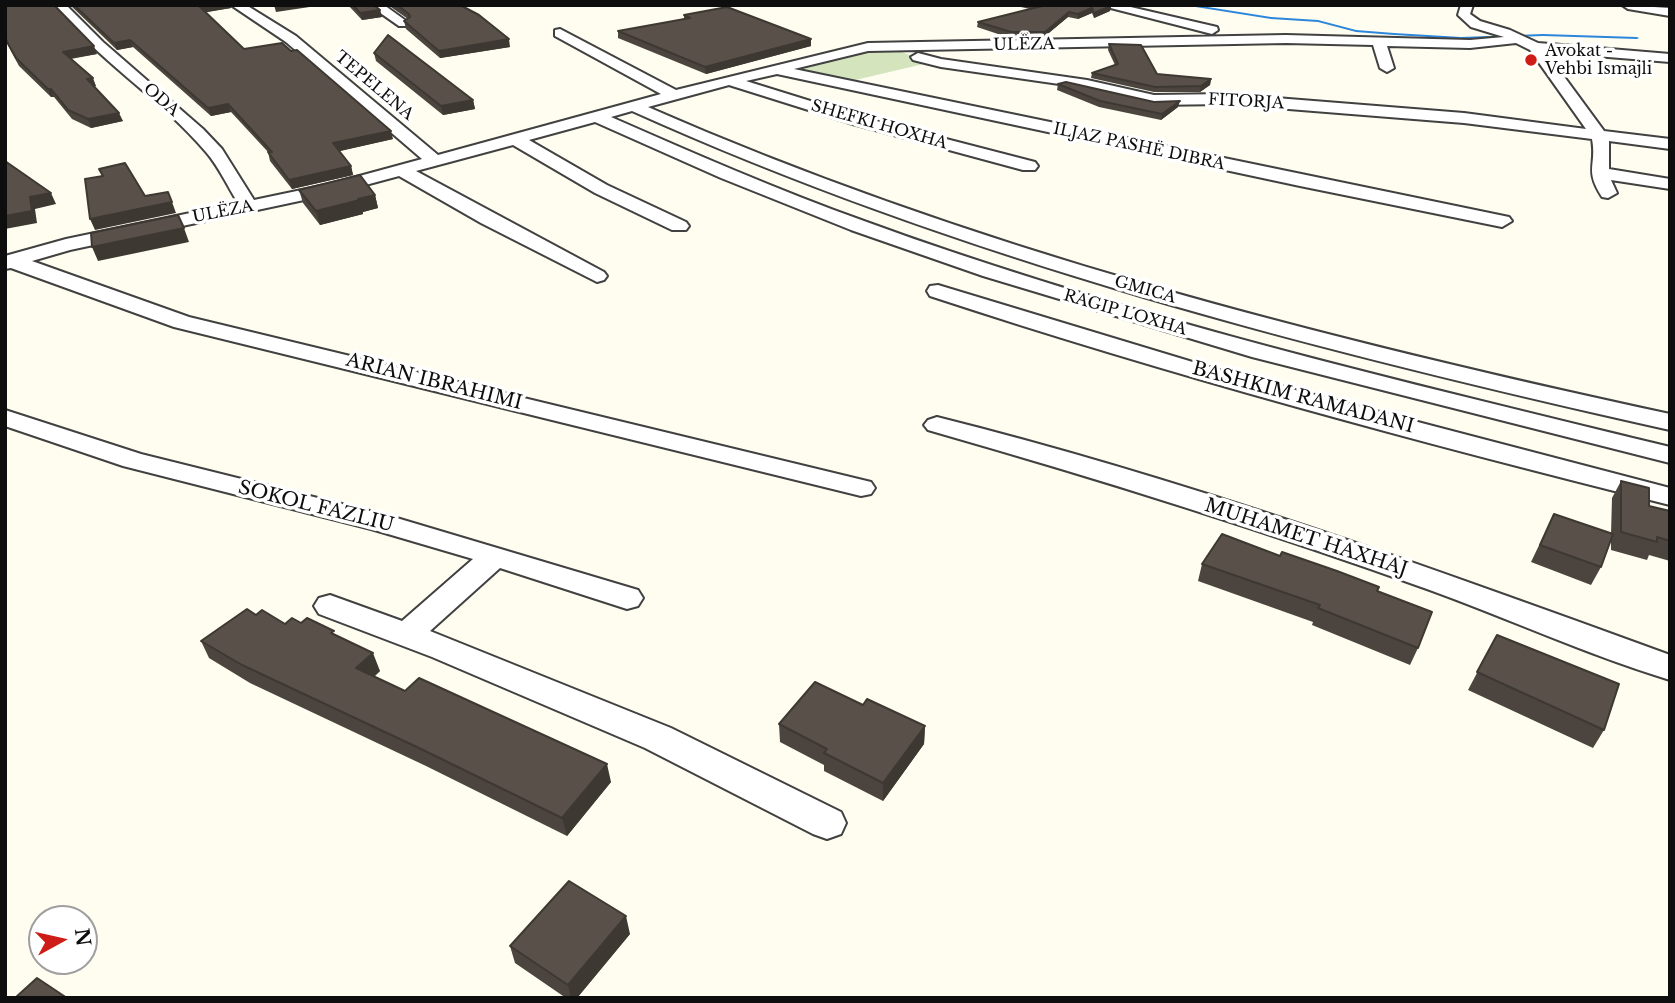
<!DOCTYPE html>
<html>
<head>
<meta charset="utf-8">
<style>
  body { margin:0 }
  #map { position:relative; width:1675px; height:1003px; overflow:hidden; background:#fffdef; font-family:"Libre Baskerville",serif }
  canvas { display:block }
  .frame { position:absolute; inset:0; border:7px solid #0e0e0e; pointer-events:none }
  .north { position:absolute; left:28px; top:905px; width:70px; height:70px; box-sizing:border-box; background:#fff; border:2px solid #9f9f9f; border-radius:50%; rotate:82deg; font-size:19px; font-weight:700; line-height:28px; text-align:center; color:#0e0e0e }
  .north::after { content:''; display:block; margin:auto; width:24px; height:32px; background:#ce1d16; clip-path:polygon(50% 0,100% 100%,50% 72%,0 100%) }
</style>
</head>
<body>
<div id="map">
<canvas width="1675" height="1003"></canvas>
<div class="frame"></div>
<div class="north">N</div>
</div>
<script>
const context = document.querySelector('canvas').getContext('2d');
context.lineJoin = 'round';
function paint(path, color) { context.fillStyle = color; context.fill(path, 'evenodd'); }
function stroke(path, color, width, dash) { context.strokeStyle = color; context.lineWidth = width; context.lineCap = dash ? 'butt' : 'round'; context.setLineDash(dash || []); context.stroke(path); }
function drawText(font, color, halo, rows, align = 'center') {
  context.font = font + ' "Libre Baskerville",serif'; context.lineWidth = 7; context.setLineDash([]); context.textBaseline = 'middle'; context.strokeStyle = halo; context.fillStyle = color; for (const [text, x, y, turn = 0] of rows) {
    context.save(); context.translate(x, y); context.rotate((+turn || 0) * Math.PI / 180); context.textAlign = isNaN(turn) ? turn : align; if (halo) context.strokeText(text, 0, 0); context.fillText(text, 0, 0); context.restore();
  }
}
paint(new Path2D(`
  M 881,47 C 900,49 913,58 932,62 L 851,81 L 791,68 Z`), '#d4e4bd');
paint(new Path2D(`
  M 1183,5 L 1195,5 L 1271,17 L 1318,20 L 1356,30 L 1394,33 L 1461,37 L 1543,34 L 1637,37 L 1639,38 L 1637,39 L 1543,36 L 1461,39 L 1394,35 L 1356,32 L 1318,22 L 1271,19 Z`), '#2c86dc');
const street = new Path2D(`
  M 53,5 L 66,5 L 103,42 L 203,129 L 222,149 L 254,200 L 330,184 L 422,159 L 286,42 L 231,5 L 246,5 L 296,36 L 438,155 L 661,94 L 555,36 L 555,30 L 560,29 L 676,90 L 868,43 L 1286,35 L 1470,40 L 1504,37 L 1471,27 L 1458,15 L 1461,5 L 1473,5 L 1470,14 L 1480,21 L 1510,30 L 1538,43 L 1670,54 L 1670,62 L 1546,52 L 1604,131 L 1670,139 L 1670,149 L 1609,141 L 1609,169 L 1670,179 L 1670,189 L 1611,180 L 1617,193 L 1608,198 L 1602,197 C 1584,169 1597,166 1592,139 L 1464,123 L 1226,104 L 1154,105 L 1087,88 L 941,67 L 913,60 L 911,57 L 918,53 L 941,59 L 1087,80 L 1154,95 L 1226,94 L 1464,113 L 1586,129 L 1530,50 L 1516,43 L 1470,48 L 1387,46 L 1394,68 L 1387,72 L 1380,68 L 1373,45 L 1286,43 L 868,51 L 794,69 L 1509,217 L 1512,221 L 1502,227 L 1300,186 L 777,74 L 746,81 L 865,118 L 1035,162 L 1038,166 L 1035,170 L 1023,170 L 853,124 L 729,85 L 648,107 C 974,250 1323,339 1670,414 L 1670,430 C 1317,351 963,260 632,111 L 611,117 C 695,154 778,190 864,221 C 1126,317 1399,381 1670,447 L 1670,463 L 1252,357 L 983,276 L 851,230 L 721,178 L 595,122 L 529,140 L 607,185 L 686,222 L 689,226 L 686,230 L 672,230 L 595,193 L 513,145 L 416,171 L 604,272 L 607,276 L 604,280 L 597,282 L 481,223 L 399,176 L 332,194 L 70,250 L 32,261 L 189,317 L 871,482 L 875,488 L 871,494 L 861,496 L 174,327 L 11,268 L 5,269 L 5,256 L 66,239 L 238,203 C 228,187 219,167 206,152 C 160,98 98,60 53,5 Z
  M 369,5 L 384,5 L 409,23 L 407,26 L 399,26 Z
  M 1099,5 L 1122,5 L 1217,27 L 1218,30 L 1212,34 Z
  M 1622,5 L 1670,8 L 1670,16 L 1628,9 Z
  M 938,285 L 1219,370 L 1670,488 L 1670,505 C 1422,443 1173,376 930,296 L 927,291 L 930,286 Z
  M 5,410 L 141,454 L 390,516 L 638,590 L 643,598 L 638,606 L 627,609 L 500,568 L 430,631 L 671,728 L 841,812 L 846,823 L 841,834 L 827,839 L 813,834 L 645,748 L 432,657 L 319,614 L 314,606 L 319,598 L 330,595 L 402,621 L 473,559 L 371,529 L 123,466 L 5,426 Z
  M 937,417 C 1186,479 1429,567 1670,655 L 1670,680 C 1587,655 1508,618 1427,589 C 1263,530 1096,478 928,430 L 924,425 L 928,420 Z`);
stroke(street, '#414141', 4);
paint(street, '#fff');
paint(new Path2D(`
  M 5,5 L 97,54 L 71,59 L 96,86 L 94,87 L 123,121 L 91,128 L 72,119 L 54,97 L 51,97 L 19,66 L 5,40 Z
  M 70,5 L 230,5 L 231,8 L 206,12 L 244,49 L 393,139 L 339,151 L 351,166 L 353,175 L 292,189 L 270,161 L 268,152 L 231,112 L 211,116 L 133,47 L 117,50 Z
  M 348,5 L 374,5 L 380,10 L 382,17 L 362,20 Z
  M 388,5 L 460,5 L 510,47 L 440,58 L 406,29 L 404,21 L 408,19 Z
  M 1012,5 L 1111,6 L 1110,11 L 1094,18 L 1092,13 L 1078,19 L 1068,17 L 1044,37 L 1010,38 L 977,27 L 978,22 L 1030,9 Z
  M 684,15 L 811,46 L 706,74 L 618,38 L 618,31 L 684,19 Z
  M 1109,44 L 1157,74 L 1211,79 L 1210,85 L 1200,92 L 1154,92 L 1091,78 L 1092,73 L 1115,65 L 1108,50 Z
  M 374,53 L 473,100 L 475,109 L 443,115 L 376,61 Z
  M 1058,84 L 1178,107 L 1161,120 L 1099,107 L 1057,90 Z
  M 299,190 L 375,195 L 378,208 L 363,212 L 363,214 L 320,225 L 303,203 Z
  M 1621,481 L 1649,506 L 1670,511 L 1670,561 L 1649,555 L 1647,560 L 1611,550 L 1611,539 L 1601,567 L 1591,585 L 1531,562 L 1554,514 L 1611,534 L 1612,498 Z
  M 1280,556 L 1377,591 L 1418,648 L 1410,665 L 1312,625 L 1313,622 L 1198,581 L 1202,564 Z
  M 256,615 L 285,624 L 301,623 L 336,636 L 380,671 L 374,677 L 611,782 L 567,836 L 426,766 L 250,683 L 209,658 L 201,641 Z
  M 1497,635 L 1604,730 L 1593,748 L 1468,690 Z
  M 863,705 L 925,726 L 924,744 L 883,801 L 824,771 L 824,765 L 780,742 L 779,724 Z
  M 630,934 L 577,998 L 566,998 L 515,963 L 510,946 Z`), '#4c453f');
paint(new Path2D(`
  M 205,5 L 230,5 L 231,8 L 202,13 L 199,6 Z
  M 274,5 L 323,5 L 276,12 Z
  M 1111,6 L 1110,11 L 1094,18 L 1094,13 Z
  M 1092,8 L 1092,13 L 1078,19 L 1078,14 Z
  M 380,10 L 382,17 L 362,20 L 360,13 Z
  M 1069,12 L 1068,17 L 1044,37 L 1045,32 Z
  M 509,39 L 510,47 L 440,58 L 439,51 Z
  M 811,39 L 811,46 L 706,74 L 705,67 Z
  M 130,40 L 133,47 L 117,50 L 114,43 Z
  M 94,46 L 97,54 L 66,59 L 63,52 Z
  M 93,78 L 96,86 L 90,87 L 87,79 Z
  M 1211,79 L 1210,85 L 1200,92 L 1201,86 Z
  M 48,89 L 51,89 L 54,97 L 51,97 Z
  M 473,100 L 475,109 L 443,115 L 441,106 Z
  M 1180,101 L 1178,107 L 1161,120 L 1162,114 Z
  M 228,104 L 231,112 L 211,116 L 208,108 Z
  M 119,113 L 123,121 L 91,128 L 88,119 Z
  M 391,131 L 393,139 L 336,152 L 333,143 Z
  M 351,166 L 353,175 L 292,189 L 289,180 Z
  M 51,193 L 56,204 L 35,209 L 37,223 L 5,229 L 5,216 L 30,197 Z
  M 375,195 L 378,208 L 363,212 L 363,214 L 320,225 L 316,211 Z
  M 172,202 L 176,213 L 95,230 L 90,219 Z
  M 184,228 L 189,242 L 98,261 L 92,247 Z
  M 373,653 L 380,671 L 362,686 L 356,668 Z
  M 925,726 L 924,744 L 883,801 L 883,783 Z
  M 607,764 L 611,782 L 567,836 L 562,818 Z
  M 626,916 L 630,934 L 577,998 L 571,998 L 568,985 Z`), '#3e3833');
const building = new Path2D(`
  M 5,5 L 54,5 L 94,46 L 63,52 L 93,78 L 87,79 L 119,113 L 88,119 L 68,110 L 51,89 L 48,89 L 16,58 L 5,38 Z
  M 74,5 L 205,5 L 199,6 L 244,49 L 282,43 L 291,51 L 297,50 L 391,131 L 333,143 L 351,166 L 289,180 L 268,152 L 272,152 L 228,104 L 208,108 L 130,40 L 114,43 Z
  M 353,5 L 374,5 L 380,10 L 360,13 Z
  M 397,5 L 460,5 L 479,15 L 509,39 L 439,51 L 404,21 L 410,17 L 409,14 Z
  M 1037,5 L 1110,5 L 1111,6 L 1094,13 L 1092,8 L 1078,14 L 1069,12 L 1045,32 L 1011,32 L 978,22 L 1042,6 Z
  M 727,7 L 811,39 L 705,67 L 618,31 L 690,18 L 684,15 Z
  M 388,35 L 473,100 L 441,106 L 374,53 Z
  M 1109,44 L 1141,45 L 1157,74 L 1211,79 L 1201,86 L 1155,87 L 1092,73 L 1118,64 Z
  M 1066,82 L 1154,102 L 1180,101 L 1162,114 L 1100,101 L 1058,84 Z
  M 5,161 L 51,193 L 30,197 L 32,211 L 5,216 Z
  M 125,163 L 145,196 L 168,192 L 172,202 L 90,219 L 85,179 L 103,176 L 99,169 Z
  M 360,175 L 375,195 L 358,199 L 360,200 L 316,211 L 299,190 Z
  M 178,215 L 184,228 L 92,247 L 91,233 Z
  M 1621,481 L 1649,488 L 1649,506 L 1670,511 L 1670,541 L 1657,537 L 1657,542 L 1621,532 Z
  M 1554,514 L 1613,534 L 1601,567 L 1540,545 Z
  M 1222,534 L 1280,556 L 1282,552 L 1337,571 L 1379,587 L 1377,591 L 1432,612 L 1418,648 L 1318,608 L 1320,605 L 1202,564 Z
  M 247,609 L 256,615 L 262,610 L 285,624 L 292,618 L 301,623 L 307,618 L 334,631 L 331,633 L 373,653 L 356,668 L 405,691 L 419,678 L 607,764 L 562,818 L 419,748 L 242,665 L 201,641 Z
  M 1497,635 L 1619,684 L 1604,730 L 1477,672 Z
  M 815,682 L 863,705 L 867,699 L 925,726 L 883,783 L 824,753 L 827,749 L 779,724 Z
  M 569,881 L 626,916 L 568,985 L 510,946 Z
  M 37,978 L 67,998 L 15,998 Z`);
paint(building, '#585049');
stroke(building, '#3e3833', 2);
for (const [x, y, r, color] of [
  [1531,60,7,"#ce1d16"]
]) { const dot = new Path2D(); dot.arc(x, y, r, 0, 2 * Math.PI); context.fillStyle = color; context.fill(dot); stroke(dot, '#fff', 2.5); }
drawText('16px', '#0e0e0e', '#fff', [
  ["ULËZA",1024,45,-1],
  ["TEPELENA",374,86,40],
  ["ODA",161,100,41],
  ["FITORJA",1246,102,3],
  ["SHEFKI HOXHA",879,125,16],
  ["ILJAZ PASHË DIBRA",1139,147,12],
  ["ULËZA",223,212,-11],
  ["GMICA",1145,290,16],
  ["RAGIP LOXHA",1125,313,16]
]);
drawText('16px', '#0e0e0e', '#fff', [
  ["Avokat -",1545,51],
  ["Vehbi Ismajli",1545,69]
], 'left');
drawText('19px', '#0e0e0e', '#fff', [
  ["ARIAN IBRAHIMI",434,382,14],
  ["BASHKIM RAMADANI",1303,398,15],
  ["SOKOL FAZLIU",316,507,14],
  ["MUHAMET HAXHAJ",1306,538,18]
]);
</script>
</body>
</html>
